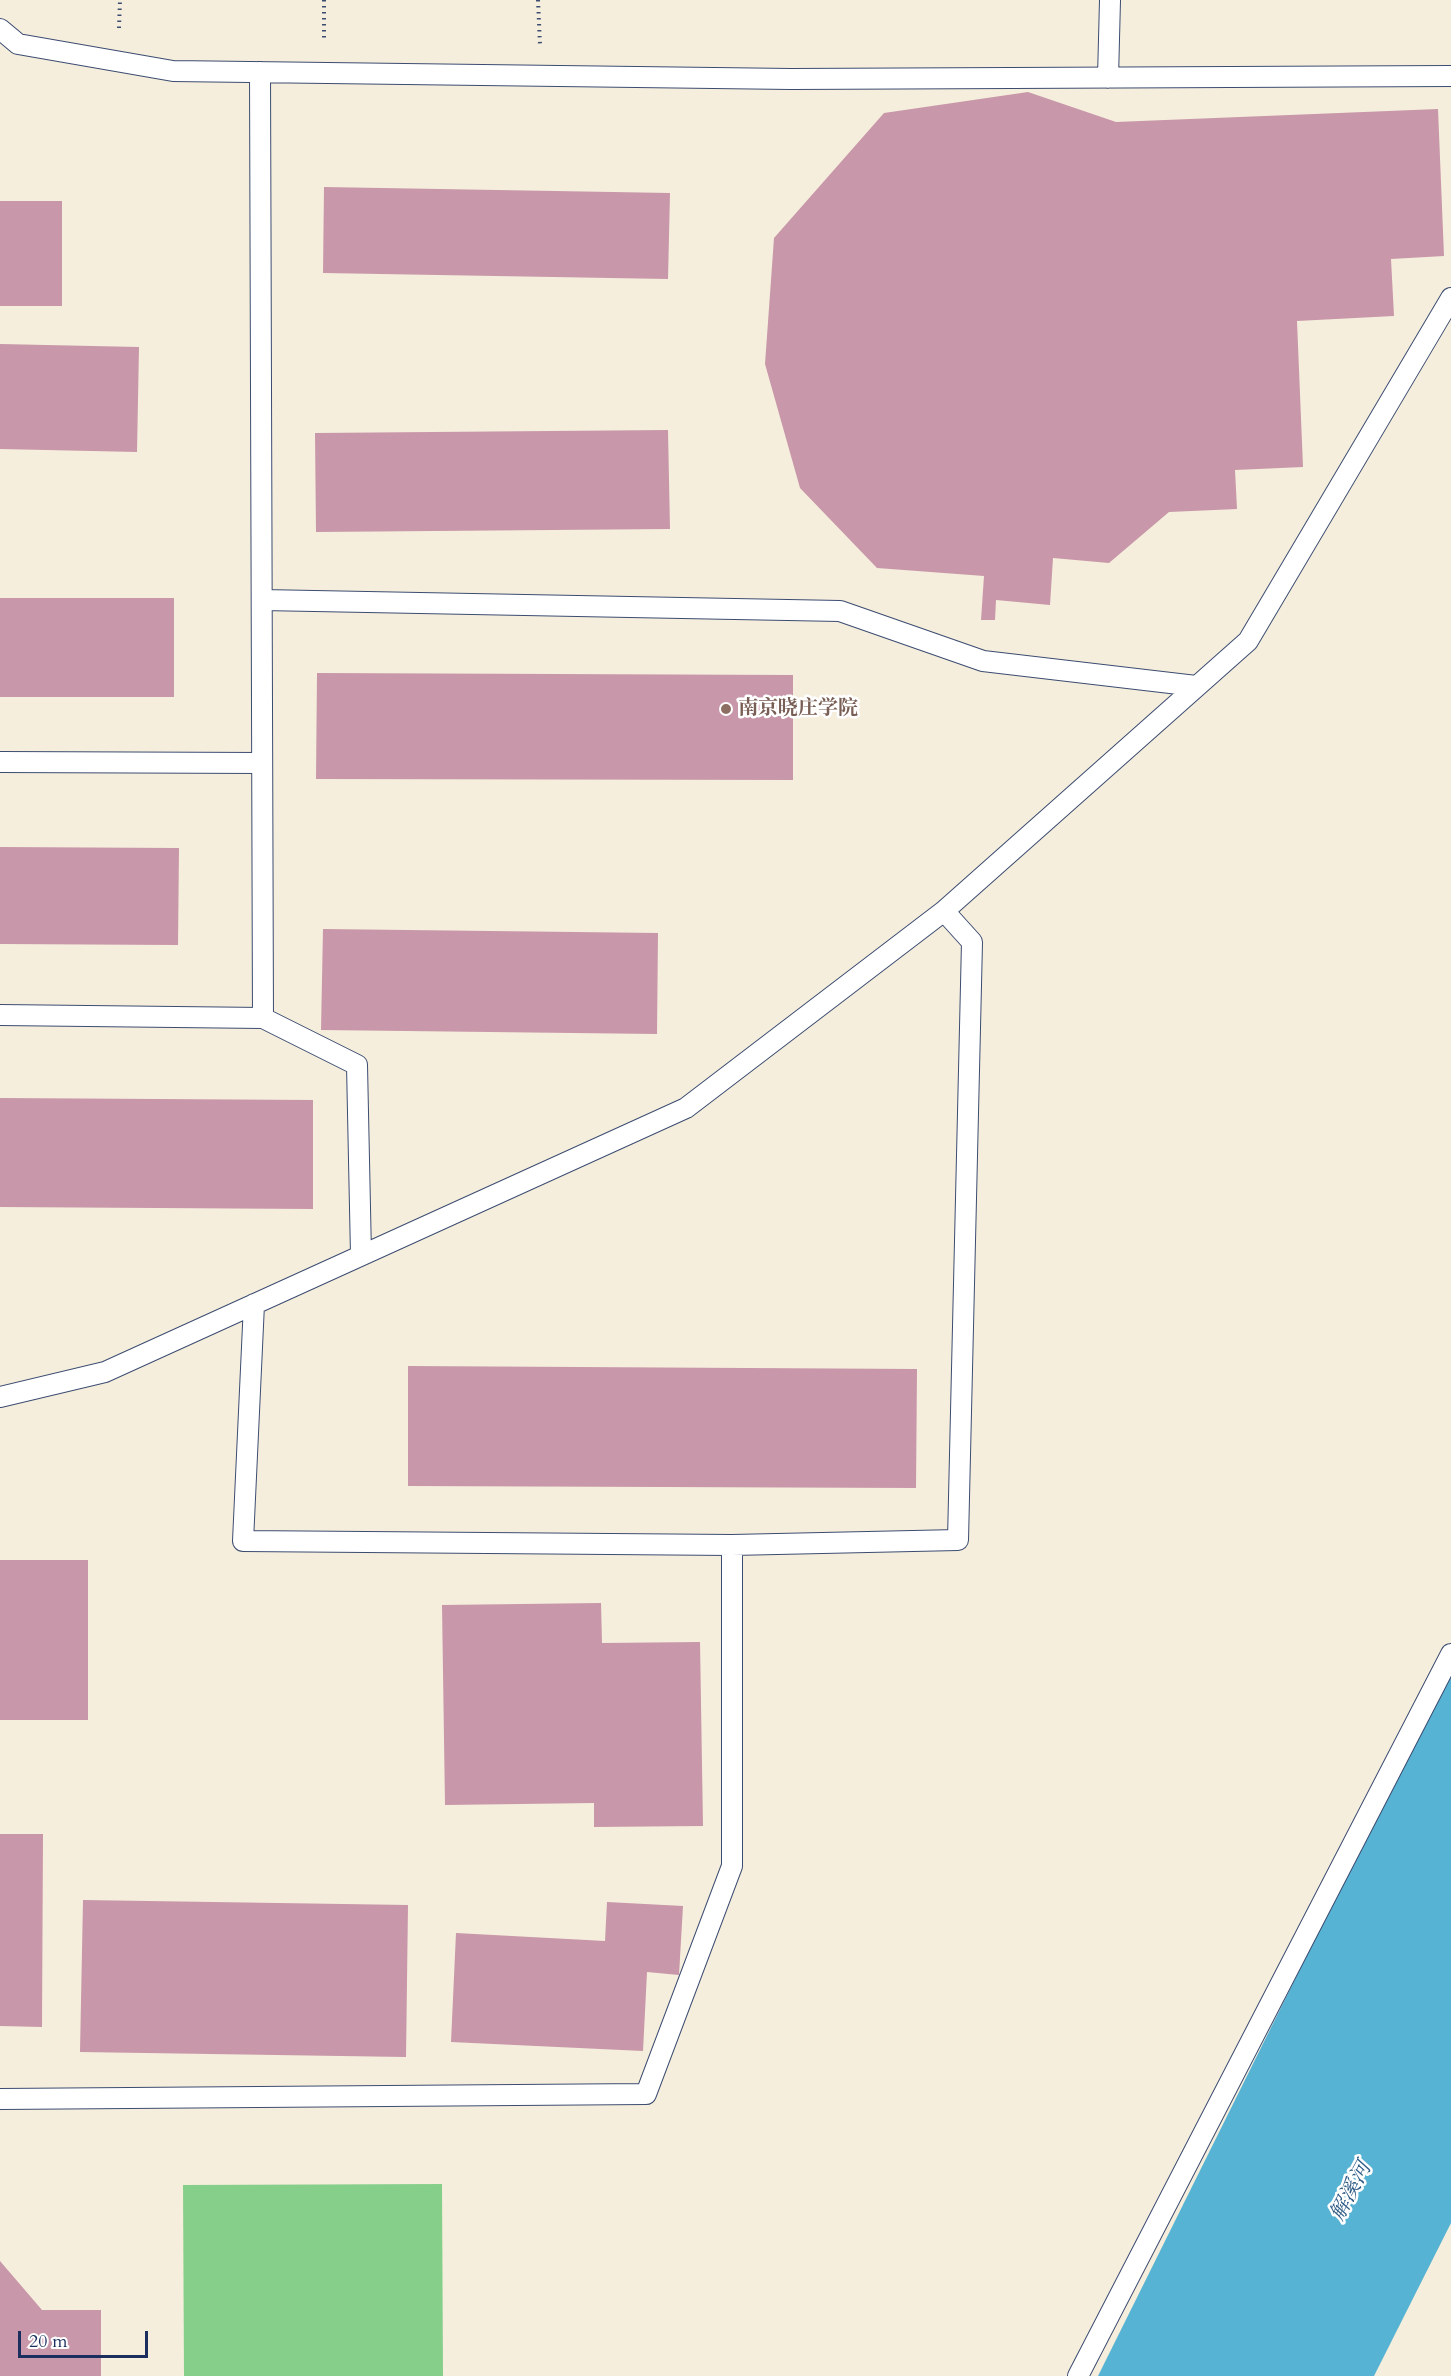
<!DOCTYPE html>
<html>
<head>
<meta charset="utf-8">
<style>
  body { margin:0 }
  #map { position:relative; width:1451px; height:2376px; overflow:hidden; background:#f5eedc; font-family:Cardo,serif }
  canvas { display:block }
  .scale { position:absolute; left:18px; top:2331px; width:130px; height:27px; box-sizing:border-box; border:3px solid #1b2f5e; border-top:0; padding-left:8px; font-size:18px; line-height:21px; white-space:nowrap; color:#1b2f5e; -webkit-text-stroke:4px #fff; paint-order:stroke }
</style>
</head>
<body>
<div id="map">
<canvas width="1451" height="2376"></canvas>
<div class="scale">20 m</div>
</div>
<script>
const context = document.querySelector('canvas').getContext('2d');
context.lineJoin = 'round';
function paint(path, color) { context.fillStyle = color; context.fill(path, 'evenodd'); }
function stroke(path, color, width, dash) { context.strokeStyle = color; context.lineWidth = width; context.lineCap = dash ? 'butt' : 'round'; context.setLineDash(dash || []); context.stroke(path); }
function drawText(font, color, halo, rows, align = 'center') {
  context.font = font + ' Cardo,"Noto Serif SC",serif'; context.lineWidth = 5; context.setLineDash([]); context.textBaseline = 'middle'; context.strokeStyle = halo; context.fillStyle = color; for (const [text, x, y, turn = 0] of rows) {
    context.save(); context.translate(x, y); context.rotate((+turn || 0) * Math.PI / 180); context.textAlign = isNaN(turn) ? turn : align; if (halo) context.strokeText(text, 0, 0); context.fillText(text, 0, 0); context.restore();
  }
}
paint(new Path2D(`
  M 442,2184 L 443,2376 L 184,2376 L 183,2185 Z`), '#86cf8b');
paint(new Path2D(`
  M 1451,1665 L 1451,2223 L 1374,2376 L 1098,2376 Z`), '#56b3d4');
paint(new Path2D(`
  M 1028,92 L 1116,122 L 1438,109 L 1444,256 L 1391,259 L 1394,316 L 1297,321 L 1303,467 L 1235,470 L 1237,509 L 1169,512 L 1109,563 L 1053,558 L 1050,605 L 996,600 L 995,620 L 981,620 L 984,576 L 877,568 L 800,488 L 765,364 L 774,238 L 884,113 Z
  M 324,187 L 670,193 L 668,279 L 323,273 Z
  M 0,201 L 62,201 L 62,306 L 0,306 Z
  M 0,344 L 139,347 L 137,452 L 0,449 Z
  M 668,430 L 670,529 L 316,532 L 315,433 Z
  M 0,598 L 174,598 L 174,697 L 0,697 Z
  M 317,673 L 793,675 L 793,780 L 316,779 Z
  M 0,847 L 179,848 L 178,945 L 0,944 Z
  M 323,929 L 658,933 L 657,1034 L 321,1030 Z
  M 0,1098 L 313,1100 L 313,1209 L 0,1207 Z
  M 408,1366 L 917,1369 L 916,1488 L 408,1486 Z
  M 0,1560 L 88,1560 L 88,1720 L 0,1720 Z
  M 601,1603 L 602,1643 L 700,1642 L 703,1826 L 594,1827 L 594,1803 L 445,1805 L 442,1605 Z
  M 0,1834 L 43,1834 L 42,2027 L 0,2026 Z
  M 83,1900 L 408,1905 L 406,2057 L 80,2052 Z
  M 607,1902 L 683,1906 L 679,1975 L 647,1972 L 643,2051 L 451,2042 L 456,1933 L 605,1941 Z
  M 0,2261 L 42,2310 L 101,2310 L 101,2376 L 0,2376 Z`), '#c897a9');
const service = new Path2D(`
  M 0,29 L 18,44 L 173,71 L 791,79 L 1451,76
  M 260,72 L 263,1018
  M 1108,78 L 1110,0
  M 262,600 L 840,611 L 983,661 L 1196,686
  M 0,762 L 262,763
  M 0,1015 L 263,1018 L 357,1065 L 361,1255
  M 0,1397 L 105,1372 L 686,1108 L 944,911 L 1248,641 L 1451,298
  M 732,1545 L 958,1540 L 972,942 L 944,911
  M 0,2099 L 646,2094 L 732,1866 L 732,1545 L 243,1541 L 254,1304
  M 1078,2376 L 1451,1654`);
stroke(service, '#3c4c71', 22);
stroke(new Path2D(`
  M 324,0 L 324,42
  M 538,0 L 540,45
  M 119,28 L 120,0`), '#3c4c71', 4, [1.5, 4.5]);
stroke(service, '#fff', 20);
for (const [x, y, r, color] of [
  [726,709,6,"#8d6e63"]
]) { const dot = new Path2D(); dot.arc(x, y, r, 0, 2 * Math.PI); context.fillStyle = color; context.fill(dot); stroke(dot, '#fff', 2); }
drawText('bold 20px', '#785e54', '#fff', [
  ["南京晓庄学院",738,709]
], 'left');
drawText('italic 21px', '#305d87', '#fff', [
  ["解溪河",1352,2192,-62]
]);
</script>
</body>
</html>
